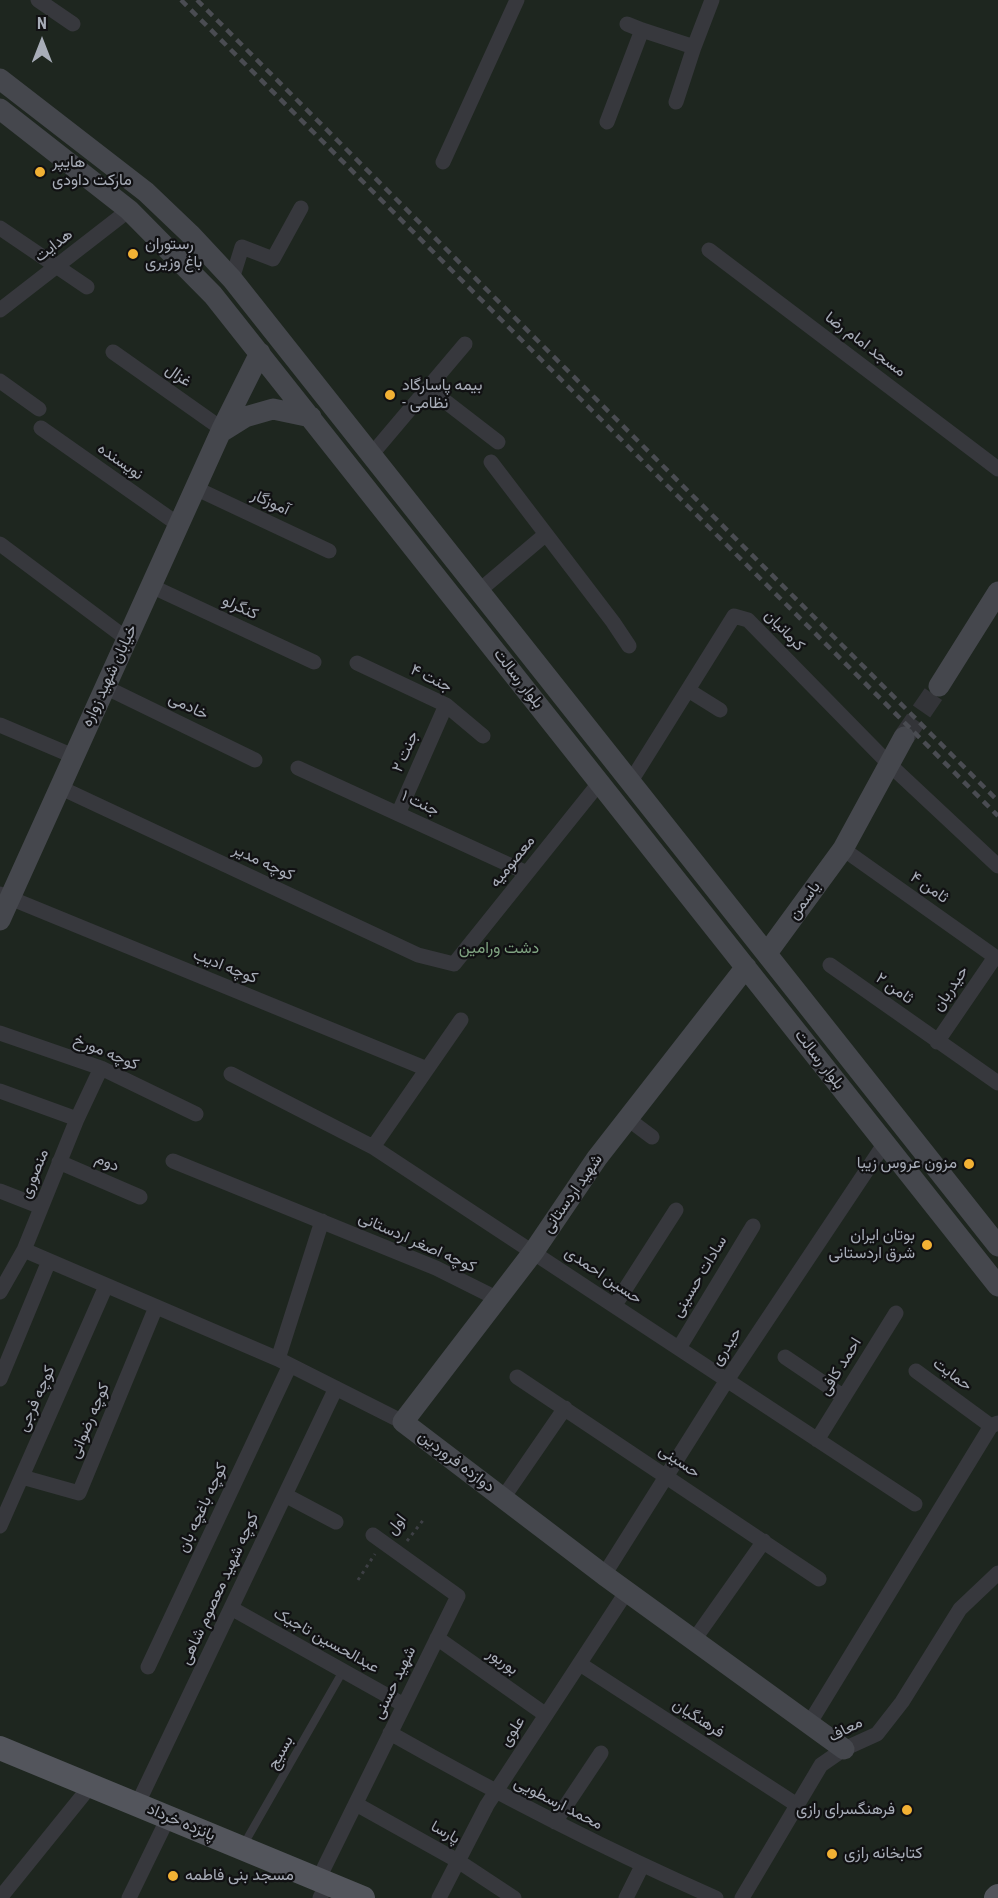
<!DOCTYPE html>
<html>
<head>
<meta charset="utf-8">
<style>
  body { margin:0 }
  #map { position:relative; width:998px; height:1898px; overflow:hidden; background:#161618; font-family:"Roboto Condensed",sans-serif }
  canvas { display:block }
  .north { position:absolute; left:12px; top:12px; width:60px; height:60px; -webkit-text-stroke:4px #111113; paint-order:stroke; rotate:0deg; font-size:16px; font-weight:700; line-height:24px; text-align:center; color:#a8adb8 }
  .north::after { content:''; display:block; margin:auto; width:21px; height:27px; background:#a8adb8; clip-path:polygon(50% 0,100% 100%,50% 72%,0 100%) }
</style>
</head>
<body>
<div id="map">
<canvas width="998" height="1898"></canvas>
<div class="north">N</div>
</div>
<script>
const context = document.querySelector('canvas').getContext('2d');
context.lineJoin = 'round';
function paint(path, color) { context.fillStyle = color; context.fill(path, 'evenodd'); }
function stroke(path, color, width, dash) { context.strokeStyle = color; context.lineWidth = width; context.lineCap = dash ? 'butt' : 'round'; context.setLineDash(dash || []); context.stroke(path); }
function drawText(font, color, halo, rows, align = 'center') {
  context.font = font + ' "Roboto Condensed",Vazirmatn,sans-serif'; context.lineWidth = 4.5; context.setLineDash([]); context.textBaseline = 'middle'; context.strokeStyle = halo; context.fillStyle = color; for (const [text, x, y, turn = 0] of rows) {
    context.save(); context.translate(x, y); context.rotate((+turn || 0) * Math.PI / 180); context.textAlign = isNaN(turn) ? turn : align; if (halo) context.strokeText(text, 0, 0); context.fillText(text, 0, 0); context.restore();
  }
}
paint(new Path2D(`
  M 0,0 L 998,0 L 998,1898 L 0,1898 Z`), '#1e261f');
stroke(new Path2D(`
  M 904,737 L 939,686`), '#333438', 21, [21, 10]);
stroke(new Path2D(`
  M 407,1541 L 424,1519
  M 358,1580 L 375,1554`), '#3d3f44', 3, [3, 4.5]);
stroke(new Path2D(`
  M 244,1844 L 343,1671`), '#37383d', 8);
stroke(new Path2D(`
  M 38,0 L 73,24
  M 627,24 L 642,30 L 694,47
  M 676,102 L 694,47 L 712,0
  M 607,122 L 642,30
  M 443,162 L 517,0
  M 0,228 L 87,287
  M 709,250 L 998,469
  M 232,279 L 242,247 L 273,259 L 301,208
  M 0,310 L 129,210
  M 113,352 L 222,429
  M 0,381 L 39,409
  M 428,388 L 498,442
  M 41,428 L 179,525
  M 372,454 L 465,344
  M 491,462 L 613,622 L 629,646
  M 195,488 L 329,551
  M 0,544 L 127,639
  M 151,586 L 314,662
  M 480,590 L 546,534
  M 357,663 L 446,705 L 483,736
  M 105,687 L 255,760
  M 688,690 L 720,710
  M 0,725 L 73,756
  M 298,768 L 527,873
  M 631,781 L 734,616 L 748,620 L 890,765 L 998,866
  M 59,787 L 418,955 L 454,964 L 600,782
  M 398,814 L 446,705
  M 843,849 L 998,959
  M 0,894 L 427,1069
  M 830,965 L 998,1083
  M 0,1033 L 101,1068 L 196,1114
  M 937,1042 L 995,957
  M 231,1074 L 373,1147 L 915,1504
  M 0,1091 L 77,1119
  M 628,1119 L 652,1137
  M 373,1147 L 461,1020
  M 173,1161 L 436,1268 L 498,1299
  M 59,1162 L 140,1197
  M 0,1191 L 41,1207
  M 24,1250 L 278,1359 L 403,1422
  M 0,1292 L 24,1250 L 77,1119 L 101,1068
  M 615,1305 L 676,1210
  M 679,1348 L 753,1226
  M 785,1357 L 844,1397
  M 278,1359 L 322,1221
  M 916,1371 L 991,1426 L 998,1423
  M 517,1377 L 819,1579
  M 0,1379 L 49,1261
  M 817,1440 L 896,1313
  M 22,1477 L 79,1493 L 156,1307
  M 285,1495 L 336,1522
  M 503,1498 L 565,1408
  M 0,1526 L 106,1286
  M 604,1575 L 727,1380 L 885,1143
  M 231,1608 L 404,1705
  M 437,1638 L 546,1715
  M 694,1640 L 764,1541
  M 580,1664 L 797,1805
  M 148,1667 L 290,1365
  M 809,1724 L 991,1426
  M 390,1733 C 496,1793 604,1849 716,1898
  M 356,1804 L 458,1861 L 514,1898
  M 137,1805 L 336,1388
  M 555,1822 L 601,1753
  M 318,1880 L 458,1596 L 373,1535
  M 0,1898 L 92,1784
  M 129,1898 L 168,1818
  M 320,1898 L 327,1883
  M 439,1898 L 487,1805 L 627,1591
  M 626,1898 L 642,1866
  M 742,1898 L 821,1765 L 844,1749 L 877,1734 L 902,1702 L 960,1609 L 998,1573`), '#37383d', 15);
stroke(new Path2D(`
  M 0,79 L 146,192 L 190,234 L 232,279 L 998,1246
  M 0,109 L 129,210 L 213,295 L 998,1286
  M 221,432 L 245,417 L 273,409 L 311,417
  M 939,686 L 998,592
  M 0,920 L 222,429 L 260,353
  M 767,953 L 843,849 L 904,737
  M 746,967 L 597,1158 L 534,1251 L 403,1422 L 604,1575 L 844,1749`), '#45474d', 21);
stroke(new Path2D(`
  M 0,1748 L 363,1898
  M 996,1898 L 998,1896`), '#53555c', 24);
stroke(new Path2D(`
  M 181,0 L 998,816
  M 197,0 L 998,801`), '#4a4c52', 4.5, [8, 6]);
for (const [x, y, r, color] of [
  [40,172,6,"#f2b134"],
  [133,254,6,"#f2b134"],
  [390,395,6,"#f2b134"],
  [969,1164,6,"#f2b134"],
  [927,1245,6,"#f2b134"],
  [907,1810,6,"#f2b134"],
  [832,1854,6,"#f2b134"],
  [173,1876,6,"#f2b134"]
]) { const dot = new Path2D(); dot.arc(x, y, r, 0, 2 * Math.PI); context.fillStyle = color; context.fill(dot); stroke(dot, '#111113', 2); }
drawText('16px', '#a8adb8', '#111113', [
  ["هایپر",52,163],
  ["مارکت داودی",52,181],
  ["رستوران",145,245],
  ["باغ وزیری",145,263],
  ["بیمه پاسارگاد",402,386],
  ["- نظامی",402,404],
  ["مزون عروس زیبا",957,1164,"right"],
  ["بوتان ایران",915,1236,"right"],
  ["شرق اردستانی",915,1254,"right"],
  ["فرهنگسرای رازی",895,1810,"right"],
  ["کتابخانه رازی",844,1854],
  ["مسجد بنی فاطمه",185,1876]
], 'left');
drawText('16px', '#a8adb8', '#111113', [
  ["هدایت",54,246,-38],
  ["مسجد امام رضا",865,345,37],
  ["غزال",178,376,35],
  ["نویسنده",120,462,35],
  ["آموزگار",270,503,25],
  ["کنگرلو",240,608,25],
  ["کرمانیان",784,631,46],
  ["خیابان شهید زواره",110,676,-65],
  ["جنت ۴",431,679,26],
  ["بلوار رسالت",518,679,52],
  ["خادمی",188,707,26],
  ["جنت ۲",406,752,-66],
  ["جنت ۱",420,804,25],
  ["معصومیه",513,862,-51],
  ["کوچه مدیر",263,863,25],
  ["ثامن ۴",929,888,35],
  ["یاسمن",805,901,-54],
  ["کوچه ادیب",225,967,22],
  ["ثامن ۲",894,989,35],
  ["حیدریان",951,989,-56],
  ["کوچه مورخ",106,1053,23],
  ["بلوار رسالت",819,1060,52],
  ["دوم",107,1163,23],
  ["منصوری",35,1174,-68],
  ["شهید اردستانی",573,1194,-55],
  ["کوچه اصغر اردستانی",417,1243,24],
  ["حسین احمدی",603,1276,34],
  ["سادات حسینی",700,1277,-59],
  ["حیدری",727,1347,-56],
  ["احمد کافی",841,1367,-58],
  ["حمایت",952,1375,36],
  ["کوچه فرجی",37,1399,-66],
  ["کوچه رضوانی",90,1421,-67],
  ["دوازده فروردین",456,1462,37],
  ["حسینی",679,1462,34],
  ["کوچه باغچه بان",203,1508,-65],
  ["اول",397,1525,-52],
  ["کوچه شهید معصوم شاهی",220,1589,-65],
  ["عبدالحسین تاجیک",326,1641,29],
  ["بوربور",502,1662,35],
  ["شهید حسنی",395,1683,-64],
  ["فرهنگیان",698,1719,33],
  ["معاف",846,1730,-28],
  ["علوی",513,1732,-57],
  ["بسیج",281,1753,-60],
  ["محمد ارسطویی",558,1804,27],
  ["پانزده خرداد",181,1823,23],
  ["پارسا",445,1833,29]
]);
drawText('16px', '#7fa381', '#111113', [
  ["دشت ورامین",499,949]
]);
</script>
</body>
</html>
